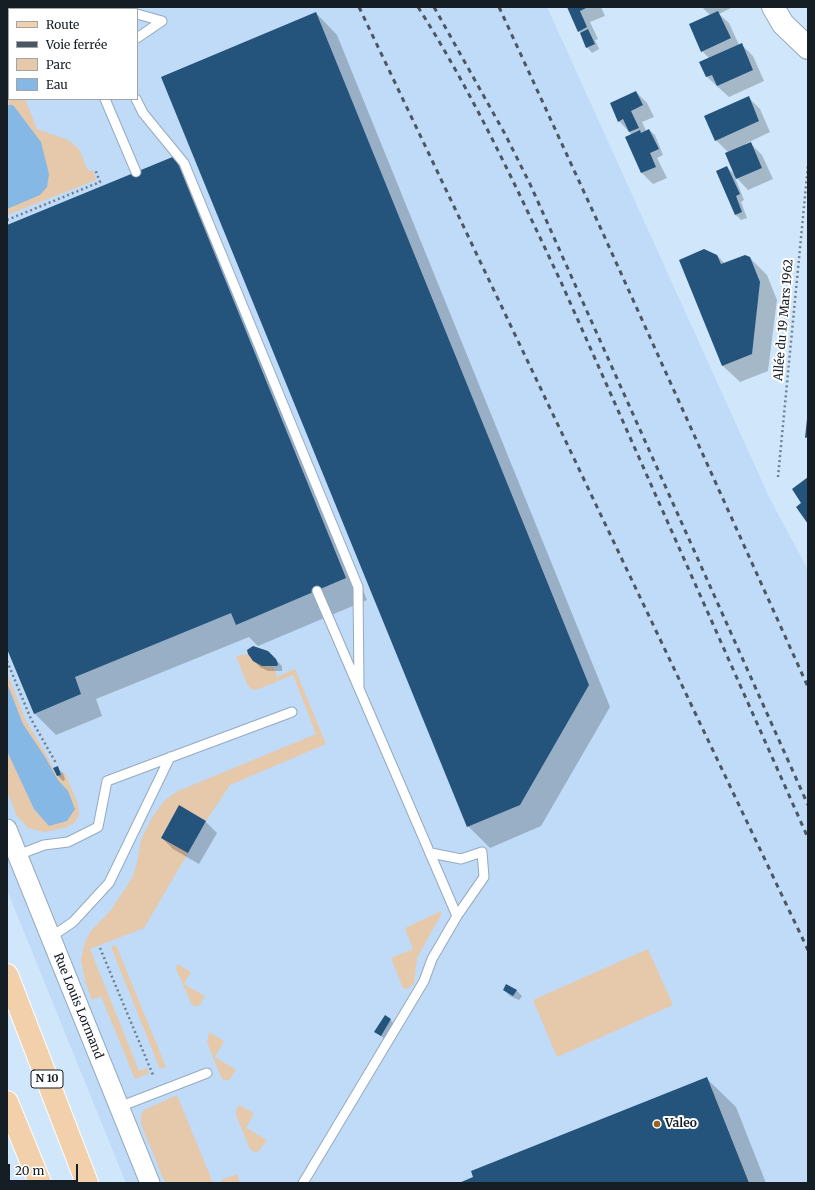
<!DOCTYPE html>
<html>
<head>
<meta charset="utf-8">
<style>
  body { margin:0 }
  #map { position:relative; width:815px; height:1190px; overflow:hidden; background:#cfe6fb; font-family:Merriweather,serif }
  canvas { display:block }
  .frame { position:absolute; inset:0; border:8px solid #151d25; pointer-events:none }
  .legend { position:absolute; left:8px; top:8px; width:130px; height:92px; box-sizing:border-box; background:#fff; border:1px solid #a1a5a8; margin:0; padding:5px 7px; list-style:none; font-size:12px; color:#151d25 }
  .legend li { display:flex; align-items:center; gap:8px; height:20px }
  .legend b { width:20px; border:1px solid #a1a5a8 }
  .scale { position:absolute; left:8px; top:1164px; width:70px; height:18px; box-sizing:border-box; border:2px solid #151d25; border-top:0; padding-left:5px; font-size:12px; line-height:14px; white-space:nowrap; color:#151d25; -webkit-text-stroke:3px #fff; paint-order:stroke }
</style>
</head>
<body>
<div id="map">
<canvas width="815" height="1190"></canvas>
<div class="frame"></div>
<ul class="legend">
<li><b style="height:5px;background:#f3d0ac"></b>Route</li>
<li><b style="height:5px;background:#4b5763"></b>Voie ferrée</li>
<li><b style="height:11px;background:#e6c8aa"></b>Parc</li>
<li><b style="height:11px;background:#86b8e6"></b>Eau</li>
</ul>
<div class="scale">20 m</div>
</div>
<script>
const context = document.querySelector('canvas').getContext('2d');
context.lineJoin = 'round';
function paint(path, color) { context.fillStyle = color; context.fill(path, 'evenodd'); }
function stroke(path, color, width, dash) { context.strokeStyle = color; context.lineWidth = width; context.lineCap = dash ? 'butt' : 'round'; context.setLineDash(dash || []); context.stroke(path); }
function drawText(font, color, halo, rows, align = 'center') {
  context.font = font + ' Merriweather,serif'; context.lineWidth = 4; context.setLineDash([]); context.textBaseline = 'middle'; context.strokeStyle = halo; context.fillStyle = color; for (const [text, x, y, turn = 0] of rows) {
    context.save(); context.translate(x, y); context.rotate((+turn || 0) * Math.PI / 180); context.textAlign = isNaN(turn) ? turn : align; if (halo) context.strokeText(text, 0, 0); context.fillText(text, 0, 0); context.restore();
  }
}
paint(new Path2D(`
  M 7,7 L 547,7 L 770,499 L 808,570 L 808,1183 L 126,1183 L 7,890 ZM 9,9 L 137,9 L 137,99 L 9,99 Z`), '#c0dbf7');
paint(new Path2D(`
  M 9,73 L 9,99 L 25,99 L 37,129 L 68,140 L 79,149 L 88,171 L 93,170 L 96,180 L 7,215 L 7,76 Z
  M 248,654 C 255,664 262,666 274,667 L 277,677 L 295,669 L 326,744 L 230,785 L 206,821 L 179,806 L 161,838 L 188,853 L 144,928 L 90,949 L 139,1071 L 147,1068 L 149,1073 L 135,1079 L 101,996 L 92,1000 L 85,981 L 81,960 L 84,945 L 90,932 L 111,910 L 132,878 L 137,863 L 141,840 L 153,816 L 165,800 L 178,791 L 316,734 L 293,675 L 256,690 L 251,689 L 247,684 L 236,656 Z
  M 7,673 L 26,721 L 45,752 L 57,776 L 65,773 L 78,804 L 79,815 L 75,822 L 67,827 L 45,832 L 28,828 L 17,816 L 7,791 Z
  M 441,911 L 441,915 L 417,958 L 414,984 L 407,989 L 403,988 L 391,958 L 413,949 L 405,928 Z
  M 116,945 L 166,1067 L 160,1069 L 111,947 Z
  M 648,949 L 673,1005 L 557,1057 L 533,1000 Z
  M 177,964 L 191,972 L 184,984 L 205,996 L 199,1006 L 194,1006 L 191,1003 L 176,969 Z
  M 209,1032 L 224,1041 L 215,1057 L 236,1070 L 229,1080 L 224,1080 L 221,1077 L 207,1042 Z
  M 177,1095 L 213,1183 L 165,1183 L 141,1124 L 141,1115 L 144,1110 Z
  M 239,1105 L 254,1113 L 246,1128 L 267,1140 L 258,1152 L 254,1152 L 250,1149 L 236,1115 L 236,1110 Z
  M 237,1174 L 240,1183 L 222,1183 L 221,1180 Z`), '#e6c8aa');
paint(new Path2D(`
  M 7,105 L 13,105 L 41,142 L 49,174 L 47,187 L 40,195 L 7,209 Z
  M 7,683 L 23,724 L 45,757 L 58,780 L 68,791 L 75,809 L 67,821 L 49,826 L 34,809 L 7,751 Z`), '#86b8e6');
paint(new Path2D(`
  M 568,7 L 601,7 L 605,16 L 590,22 L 598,39 L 595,40 L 599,49 L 592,53 L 587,47 Z
  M 702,7 L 733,7 L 719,14 L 729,23 L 739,45 L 741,44 L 753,56 L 764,81 L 729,97 L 707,77 L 701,63 L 710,59 L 702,51 L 710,15 Z
  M 316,13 L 337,35 L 610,707 L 541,826 L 490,848 L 468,826 Z
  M 636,92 L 647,103 L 654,117 L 642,122 L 646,131 L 649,130 L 655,135 L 663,155 L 657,158 L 667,178 L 653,184 L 642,173 L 626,138 L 632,135 L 619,121 Z
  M 748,97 L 760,109 L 770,132 L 745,144 L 745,145 L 750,143 L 762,155 L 773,179 L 748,190 L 734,175 L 744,200 L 741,202 L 747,218 L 741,220 L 736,215 L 717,172 L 727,167 L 736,176 L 729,153 L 716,140 Z
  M 174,157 L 196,179 L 367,600 L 258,646 L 249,637 L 96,699 L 102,716 L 56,735 L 35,714 L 7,646 L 7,226 Z
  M 717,255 L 725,264 L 750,258 L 767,275 L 777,300 L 768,371 L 740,382 L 723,366 Z
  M 268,652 L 282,666 L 282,671 L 268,671 L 260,667 L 254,661 Z
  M 57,768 L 63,773 L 65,780 L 63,781 L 58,776 Z
  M 206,822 L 217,833 L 199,864 L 173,849 L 162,838 Z
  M 504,990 L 516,990 L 522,996 L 519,1000 L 510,996 Z
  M 385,1016 L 396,1025 L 387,1041 L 376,1032 Z
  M 706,1078 L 736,1107 L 766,1183 L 461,1183 Z`), '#0003');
paint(new Path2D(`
  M 567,7 L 588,7 L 580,11 L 587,27 L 578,32 Z
  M 718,11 L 731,38 L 701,52 L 689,24 Z
  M 316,12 L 589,685 L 520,805 L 467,827 L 161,77 Z
  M 588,29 L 595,44 L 586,48 L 580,33 Z
  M 742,43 L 753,70 L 717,86 L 712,75 L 706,77 L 699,62 Z
  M 636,91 L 643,105 L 631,111 L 639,128 L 629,132 L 623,119 L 618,122 L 610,103 Z
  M 749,96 L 759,121 L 715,141 L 704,116 Z
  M 649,129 L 659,149 L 650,153 L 656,167 L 641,173 L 625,137 L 640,130 L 641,133 Z
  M 751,142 L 762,168 L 736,179 L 725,153 Z
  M 175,156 L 346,578 L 236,625 L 231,613 L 75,677 L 81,694 L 34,714 L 7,649 L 7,225 Z
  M 727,166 L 740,194 L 736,196 L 742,212 L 735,215 L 716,171 Z
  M 704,249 L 717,255 L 721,264 L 745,255 L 750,257 L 760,282 L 752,354 L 722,366 L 679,260 Z
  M 807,419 L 808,420 L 808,437 L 805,438 Z
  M 808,477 L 808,524 L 796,507 L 801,503 L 792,489 Z
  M 253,646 L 268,651 L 276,659 L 278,664 L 277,666 L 262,666 L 253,661 L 248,654 L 247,650 Z
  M 58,766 L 61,775 L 57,776 L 53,768 Z
  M 179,805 L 206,821 L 188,853 L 161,838 Z
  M 506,984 L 517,990 L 513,996 L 503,990 Z
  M 385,1015 L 391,1019 L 381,1036 L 374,1032 Z
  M 707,1077 L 749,1183 L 459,1183 L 473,1177 L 471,1171 Z`), '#24537c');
const service = new Path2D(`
  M 72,7 L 73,9
  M 115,7 L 122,9
  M 137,14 L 162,21
  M 137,38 L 162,21
  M 105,99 L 136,172
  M 136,99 L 143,113 L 184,163 L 358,587 L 359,688
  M 317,591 L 457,916
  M 18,855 L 44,845 L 68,842 L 98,827 L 107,781 L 292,712
  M 51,937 L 73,922 L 109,883 L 170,757
  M 119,1107 L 207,1073
  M 303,1183 L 424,981 L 432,959 L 457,916 L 484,877 L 482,852 L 461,859 L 431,853`);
const minor = new Path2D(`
  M 27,9 L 28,7
  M 7,52 L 9,48
  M 7,829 L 150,1183`);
const tertiary = new Path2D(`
  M 773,7 L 783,24 L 808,48`);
const primary = new Path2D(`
  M 7,975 L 87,1183
  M 7,1102 L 40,1183`);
stroke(service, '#95aabf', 11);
stroke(minor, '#95aabf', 21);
stroke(tertiary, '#95aabf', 24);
stroke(primary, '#fff', 24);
stroke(new Path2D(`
  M 7,220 L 100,182 L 95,169
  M 778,477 L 808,165
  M 7,661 L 31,719 L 56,763
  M 100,948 L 153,1075`), '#707f8d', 2.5, [2, 3]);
stroke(service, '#fff', 9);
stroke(minor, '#fff', 19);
stroke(tertiary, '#fff', 22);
stroke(primary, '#f3d0ac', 22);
stroke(new Path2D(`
  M 359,7 L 808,950
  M 418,7 C 474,95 517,189 561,282 L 808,838
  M 434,7 L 505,134 L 530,184 L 808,805
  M 499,7 L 601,229 L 808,687`), '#4b5763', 3, [5, 5]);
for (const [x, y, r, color] of [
  [657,1124,4,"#9a621e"]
]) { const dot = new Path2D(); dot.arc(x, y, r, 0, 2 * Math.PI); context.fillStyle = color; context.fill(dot); stroke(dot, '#fff', 1.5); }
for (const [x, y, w] of [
  [47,1079,32]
]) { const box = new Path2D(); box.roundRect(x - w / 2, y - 9, w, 18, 3); context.fillStyle = '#fff'; context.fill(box); stroke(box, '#151d25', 1); }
drawText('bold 11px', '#151d25', null, [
  ["N 10",47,1079]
]);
drawText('12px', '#151d25', '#fff', [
  ["Allée du 19 Mars 1962",784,320,-85],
  ["Rue Louis Lormand",78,1006,68]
]);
drawText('bold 12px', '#151d25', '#fff', [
  ["Valeo",665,1124]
], 'left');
</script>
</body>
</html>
